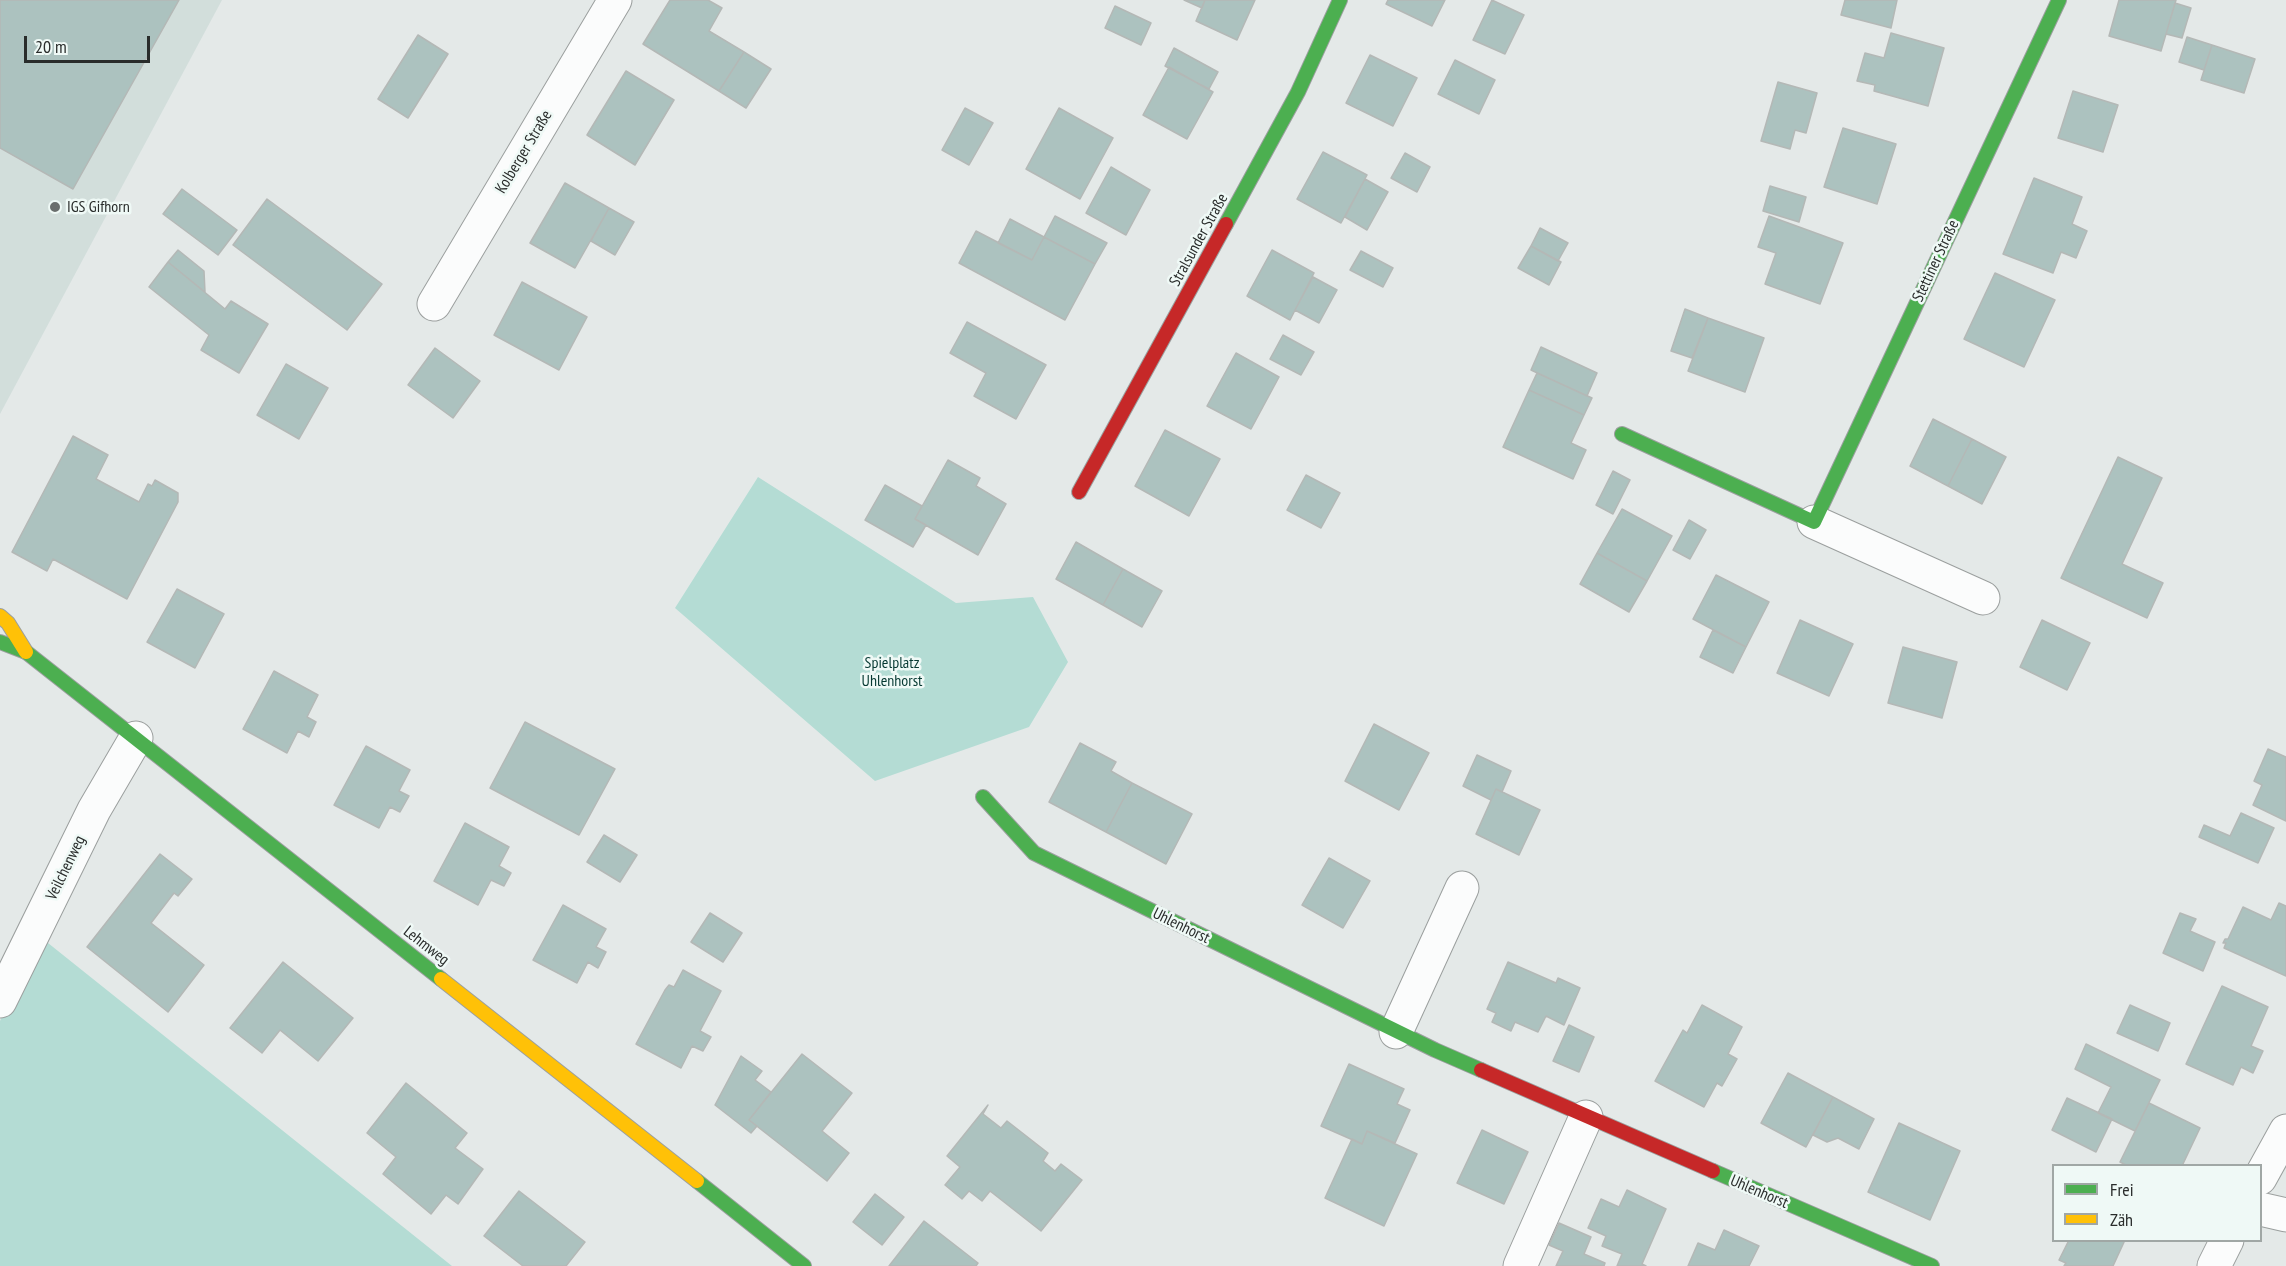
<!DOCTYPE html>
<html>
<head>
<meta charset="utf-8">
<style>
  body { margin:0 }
  #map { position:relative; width:2286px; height:1266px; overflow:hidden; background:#e4e9e8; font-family:"PT Sans Narrow",sans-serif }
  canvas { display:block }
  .legend { position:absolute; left:2052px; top:1164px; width:210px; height:78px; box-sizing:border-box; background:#eff9f6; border:2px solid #a0a7a5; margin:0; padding:8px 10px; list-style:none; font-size:18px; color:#292c2b }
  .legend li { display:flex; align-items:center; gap:12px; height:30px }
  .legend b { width:30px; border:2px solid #a0a7a5 }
  .scale { position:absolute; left:24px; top:36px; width:126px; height:27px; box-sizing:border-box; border:3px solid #292c2b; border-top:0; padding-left:8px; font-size:18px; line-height:21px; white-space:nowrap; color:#292c2b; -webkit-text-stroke:4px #eff9f6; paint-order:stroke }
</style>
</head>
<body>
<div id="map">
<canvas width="2286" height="1266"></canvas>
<ul class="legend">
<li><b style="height:8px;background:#4caf50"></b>Frei</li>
<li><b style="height:8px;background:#ffc107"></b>Zäh</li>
</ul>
<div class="scale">20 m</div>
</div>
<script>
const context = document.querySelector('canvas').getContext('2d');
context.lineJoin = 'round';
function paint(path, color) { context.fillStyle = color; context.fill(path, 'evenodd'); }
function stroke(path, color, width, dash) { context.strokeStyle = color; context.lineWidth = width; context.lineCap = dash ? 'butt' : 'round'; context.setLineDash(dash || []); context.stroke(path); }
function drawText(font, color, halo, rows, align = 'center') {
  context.font = font + ' "PT Sans Narrow",sans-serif'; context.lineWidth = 5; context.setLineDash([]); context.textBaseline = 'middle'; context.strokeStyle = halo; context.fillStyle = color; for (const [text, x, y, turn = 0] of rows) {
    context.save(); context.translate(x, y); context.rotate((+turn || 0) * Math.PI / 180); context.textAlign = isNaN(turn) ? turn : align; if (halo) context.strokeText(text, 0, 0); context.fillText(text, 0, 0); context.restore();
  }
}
paint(new Path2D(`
  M 0,0 L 222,0 L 0,414 Z`), '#d2dedb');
paint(new Path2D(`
  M 758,477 L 956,603 L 1033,597 L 1068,662 L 1029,727 L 875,781 L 675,608 Z
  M 38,935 L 452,1266 L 0,1266 L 0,1021 Z`), '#b4dcd4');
const building = new Path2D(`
  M 0,0 L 179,0 L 73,189 L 0,148 Z
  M 670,0 L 708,0 L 722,8 L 709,31 L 744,52 L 719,91 L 643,44 Z
  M 1184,0 L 1205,0 L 1202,8 Z
  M 1205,0 L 1255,0 L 1237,40 L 1196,21 Z
  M 1388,0 L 1445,0 L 1432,26 L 1386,4 Z
  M 1492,0 L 1524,15 L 1505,54 L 1473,40 Z
  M 1845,0 L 1897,0 L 1891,28 L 1841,15 Z
  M 2119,0 L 2176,0 L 2161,51 L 2109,36 Z
  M 2175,3 L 2191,8 L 2182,38 L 2166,34 Z
  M 1115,6 L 1151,23 L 1141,45 L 1105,28 Z
  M 1891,33 L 1944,48 L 1928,106 L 1874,91 L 1875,85 L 1857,81 L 1865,53 L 1884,58 Z
  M 418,35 L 448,54 L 408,118 L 378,99 Z
  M 2187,37 L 2212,45 L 2204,70 L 2179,62 Z
  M 2212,45 L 2255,59 L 2244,93 L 2201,80 Z
  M 1174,48 L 1218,72 L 1209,89 L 1165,66 Z
  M 744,52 L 771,69 L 746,108 L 719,91 Z
  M 1370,55 L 1417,78 L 1393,126 L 1346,103 Z
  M 1455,60 L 1495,80 L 1479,114 L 1438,94 Z
  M 1169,67 L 1213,92 L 1187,139 L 1143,115 Z
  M 626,71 L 674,100 L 635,165 L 587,135 Z
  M 1778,82 L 1817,93 L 1806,133 L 1795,130 L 1790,149 L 1761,141 Z
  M 2073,91 L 2118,105 L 2103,152 L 2058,138 Z
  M 965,108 L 993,123 L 969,165 L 942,150 Z
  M 1059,108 L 1113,138 L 1080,199 L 1026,169 Z
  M 1843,128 L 1896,144 L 1877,204 L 1824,187 Z
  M 1323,152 L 1367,175 L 1341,223 L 1297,199 Z
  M 1405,153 L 1430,167 L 1417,192 L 1391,178 Z
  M 1111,167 L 1150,190 L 1126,235 L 1086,213 Z
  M 2034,178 L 2082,197 L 2072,224 L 2087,231 L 2076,258 L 2061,252 L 2053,273 L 2003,254 Z
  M 1365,179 L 1388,192 L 1367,230 L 1345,217 Z
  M 565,183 L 609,208 L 575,268 L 530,243 Z
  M 1770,186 L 1806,197 L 1799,222 L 1763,211 Z
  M 182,189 L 237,230 L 218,255 L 163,214 Z
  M 267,199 L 382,284 L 347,330 L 233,245 Z
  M 609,208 L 634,222 L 615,255 L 591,241 Z
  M 1055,216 L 1107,243 L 1095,264 L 1044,237 Z
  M 1769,216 L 1843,243 L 1820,304 L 1765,284 L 1776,253 L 1758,247 Z
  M 1010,219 L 1044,237 L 1032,260 L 998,243 Z
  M 1540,228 L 1568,243 L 1558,261 L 1531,246 Z
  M 976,231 L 1032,260 L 1044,237 L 1095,264 L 1065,320 L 959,263 Z
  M 1531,246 L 1561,262 L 1549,285 L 1518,268 Z
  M 178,250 L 204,271 L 205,292 L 168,262 Z
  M 1272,250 L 1314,273 L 1290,320 L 1247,296 Z
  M 1361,251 L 1393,268 L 1383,287 L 1350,270 Z
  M 168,262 L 225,309 L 231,301 L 268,324 L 239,373 L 201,350 L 209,335 L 149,287 Z
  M 1995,273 L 2055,300 L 2024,367 L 1964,339 Z
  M 1313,277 L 1337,290 L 1319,323 L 1295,310 Z
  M 522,282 L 587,317 L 559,370 L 494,335 Z
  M 1685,309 L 1708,318 L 1692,358 L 1671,351 Z
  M 1708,318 L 1764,338 L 1745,392 L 1688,371 Z
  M 967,322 L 1046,365 L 1016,419 L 974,396 L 986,373 L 950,353 Z
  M 1283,335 L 1314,352 L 1301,375 L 1270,359 Z
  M 1541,347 L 1597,373 L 1587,396 L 1531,370 Z
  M 435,348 L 480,381 L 453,418 L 408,385 Z
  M 1236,353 L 1279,377 L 1251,429 L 1207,406 Z
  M 286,364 L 328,388 L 299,439 L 257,415 Z
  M 1537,373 L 1592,398 L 1584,415 L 1529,390 Z
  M 1529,390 L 1584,415 L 1571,443 L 1586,450 L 1573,479 L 1503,447 Z
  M 1933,419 L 1972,439 L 1948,486 L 1910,466 Z
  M 1165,430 L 1220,459 L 1189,516 L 1135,486 Z
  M 73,436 L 108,455 L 96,479 L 124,494 L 139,502 L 148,484 L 152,486 L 155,480 L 178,493 L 178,502 L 127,599 L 53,559 L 47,571 L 12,552 Z
  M 1972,439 L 2006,457 L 1982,504 L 1948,486 Z
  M 2118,457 L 2162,478 L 2122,564 L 2163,583 L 2147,618 L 2061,578 Z
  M 948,460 L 980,478 L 976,486 L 1006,504 L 978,555 L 915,519 Z
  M 1613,471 L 1630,480 L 1613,514 L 1596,505 Z
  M 1306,475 L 1340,493 L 1321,528 L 1287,510 Z
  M 885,485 L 922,506 L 915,519 L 926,525 L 913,547 L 865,520 Z
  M 1622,509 L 1672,536 L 1647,581 L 1597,553 Z
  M 1689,520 L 1706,530 L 1690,559 L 1673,550 Z
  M 1076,542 L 1123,569 L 1103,605 L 1056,579 Z
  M 1597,553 L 1647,581 L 1629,612 L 1580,584 Z
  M 1123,569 L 1162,591 L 1142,627 L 1103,605 Z
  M 1716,575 L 1769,602 L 1746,647 L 1693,619 Z
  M 177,589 L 224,614 L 195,668 L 147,642 Z
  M 1800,620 L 1853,644 L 1829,696 L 1777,673 Z
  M 2042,620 L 2090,643 L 2067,690 L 2020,667 Z
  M 1713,630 L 1746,647 L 1733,673 L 1700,657 Z
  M 1903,647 L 1957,662 L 1942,718 L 1888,703 Z
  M 274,671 L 318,695 L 307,717 L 316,722 L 309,737 L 298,731 L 287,753 L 243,729 Z
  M 525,722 L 615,769 L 579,835 L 490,788 Z
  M 1374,724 L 1429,753 L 1399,810 L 1345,781 Z
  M 1080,743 L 1116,762 L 1111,771 L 1132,783 L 1106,832 L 1049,802 Z
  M 366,746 L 410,770 L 399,791 L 409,796 L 400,812 L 390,807 L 379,828 L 334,805 Z
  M 2268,749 L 2286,757 L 2286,821 L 2253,805 L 2262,785 L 2254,781 Z
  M 1477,755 L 1511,771 L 1502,792 L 1496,789 L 1491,800 L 1463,786 Z
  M 1132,783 L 1192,814 L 1166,864 L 1106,832 Z
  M 1496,789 L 1540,810 L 1519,855 L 1476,834 Z
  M 2241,813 L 2274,828 L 2258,863 L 2199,837 L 2204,825 L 2230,836 Z
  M 465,823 L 509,847 L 499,866 L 511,873 L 504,886 L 491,880 L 478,905 L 434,881 Z
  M 604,835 L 637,855 L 620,882 L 587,862 Z
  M 160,854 L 192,879 L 178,896 L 174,893 L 151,923 L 204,965 L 168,1012 L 87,947 Z
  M 1329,858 L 1370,881 L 1343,928 L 1302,905 Z
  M 2279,903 L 2286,906 L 2286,976 L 2224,948 L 2226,943 L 2223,943 L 2225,939 L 2228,939 L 2243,907 L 2271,920 Z
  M 563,905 L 606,929 L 596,947 L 606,952 L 598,968 L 588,962 L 577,983 L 533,960 Z
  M 710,913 L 742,933 L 723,962 L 691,942 Z
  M 2180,913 L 2196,919 L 2190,931 L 2215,942 L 2203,971 L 2163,953 Z
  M 283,962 L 353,1018 L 318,1061 L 280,1030 L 262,1053 L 230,1028 Z
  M 1508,962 L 1556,983 L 1558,978 L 1580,988 L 1564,1025 L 1546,1016 L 1538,1032 L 1515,1022 L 1511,1031 L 1492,1022 L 1496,1013 L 1487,1009 Z
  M 683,970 L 721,991 L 700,1031 L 711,1037 L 703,1051 L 692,1046 L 681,1068 L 636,1044 L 665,990 L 669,985 L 674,987 Z
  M 2222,986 L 2268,1007 L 2251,1046 L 2263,1051 L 2253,1073 L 2241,1067 L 2233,1085 L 2186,1064 Z
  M 1702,1005 L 1742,1027 L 1728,1054 L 1737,1059 L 1722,1086 L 1717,1083 L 1704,1107 L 1655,1081 L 1683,1030 L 1687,1033 Z
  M 2130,1005 L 2170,1023 L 2158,1051 L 2117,1033 Z
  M 1569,1025 L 1594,1037 L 1579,1072 L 1553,1061 Z
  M 2086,1044 L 2160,1080 L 2135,1131 L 2098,1113 L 2111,1087 L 2075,1069 Z
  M 802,1054 L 852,1093 L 822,1131 L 849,1153 L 827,1181 L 749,1120 Z
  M 741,1056 L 762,1071 L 755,1080 L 771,1092 L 749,1120 L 757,1126 L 751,1133 L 715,1105 Z
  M 1349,1064 L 1404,1089 L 1397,1104 L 1410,1110 L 1395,1143 L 1367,1131 L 1362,1144 L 1321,1126 Z
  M 1788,1073 L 1833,1097 L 1806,1147 L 1761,1123 Z
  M 406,1083 L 467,1133 L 455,1148 L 483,1169 L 458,1204 L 446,1195 L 431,1214 L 383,1174 L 396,1157 L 367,1133 Z
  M 1833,1097 L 1874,1119 L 1859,1149 L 1838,1138 L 1827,1142 L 1813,1135 Z
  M 2067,1098 L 2112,1119 L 2096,1152 L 2052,1130 Z
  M 2149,1103 L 2200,1128 L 2182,1166 L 2128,1166 L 2120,1162 Z
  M 988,1105 L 983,1114 L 1001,1128 L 1007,1121 L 1048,1153 L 1043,1161 L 1055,1171 L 1061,1164 L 1082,1180 L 1041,1231 L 990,1191 L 982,1201 L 969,1191 L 962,1199 L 945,1185 L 960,1167 L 947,1156 Z
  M 1899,1123 L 1960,1151 L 1930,1220 L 1868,1192 Z
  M 1482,1130 L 1528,1152 L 1504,1204 L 1457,1183 Z
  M 1367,1131 L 1417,1154 L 1384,1226 L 1325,1198 L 1352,1139 L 1362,1144 Z
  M 1627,1190 L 1666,1209 L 1642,1264 L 1646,1266 L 1617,1266 L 1622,1254 L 1602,1246 L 1606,1236 L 1588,1228 L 1601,1199 L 1619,1207 Z
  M 519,1191 L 585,1242 L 566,1266 L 523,1266 L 484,1236 Z
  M 875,1194 L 904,1217 L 882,1245 L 853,1222 Z
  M 924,1221 L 978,1263 L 976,1266 L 889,1266 Z
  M 1559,1223 L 1591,1237 L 1584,1254 L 1605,1263 L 1604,1266 L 1556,1266 L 1563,1251 L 1549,1245 Z
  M 1724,1230 L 1759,1246 L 1749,1266 L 1688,1266 L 1698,1243 L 1715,1250 Z
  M 2069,1240 L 2125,1240 L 2113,1266 L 2064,1266 L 2066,1263 L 2059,1260 Z`);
paint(building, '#acc2bf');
stroke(building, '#b4b8b6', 1.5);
const street = new Path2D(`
  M 434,304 L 615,0
  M 1814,522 L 1983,598
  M 0,1001 L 94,810 L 136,738
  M 1396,1032 L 1462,888
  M 2260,1178 L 2286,1131
  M 2260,1209 L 2286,1215
  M 1520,1266 L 1586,1117
  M 2214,1266 L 2227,1240`);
const fast = new Path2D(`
  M 1226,224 L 1298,92 L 1340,0
  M 1622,434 L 1814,522 L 2059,0
  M 0,642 L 26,652 L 441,979
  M 983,797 L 1034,853 L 1435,1050 L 1481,1070
  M 1713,1171 L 1932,1266
  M 697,1181 L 804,1266`);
const slow = new Path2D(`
  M 0,616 L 8,623 L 26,652
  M 441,979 L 697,1181`);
const jam = new Path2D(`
  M 1079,492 L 1226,224
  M 1481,1070 L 1713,1171`);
stroke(street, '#9b9f9e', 35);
stroke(fast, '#9b9f9e', 16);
stroke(slow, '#9b9f9e', 16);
stroke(jam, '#9b9f9e', 16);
stroke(street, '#fbfcfc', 33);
stroke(fast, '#4caf50', 14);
stroke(slow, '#ffc107', 14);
stroke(jam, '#c62828', 14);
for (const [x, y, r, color] of [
  [55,207,6,"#6a6e6d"]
]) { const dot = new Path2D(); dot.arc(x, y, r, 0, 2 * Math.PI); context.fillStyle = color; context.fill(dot); stroke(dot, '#eff9f6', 2); }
drawText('16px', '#292c2b', '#eff9f6', [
  ["Kolberger Straße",524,152,-59],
  ["Stralsunder Straße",1199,240,-61],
  ["Stettiner Straße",1936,261,-65],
  ["Veilchenweg",66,868,-64],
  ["Uhlenhorst",1181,926,26],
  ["Lehmweg",426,946,38],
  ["Uhlenhorst",1759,1192,23]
]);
drawText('16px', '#292c2b', '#eff9f6', [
  ["IGS Gifhorn",67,207]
], 'left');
drawText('16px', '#063932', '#eff9f6', [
  ["Spielplatz",892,663],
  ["Uhlenhorst",892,681]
]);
</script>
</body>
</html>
